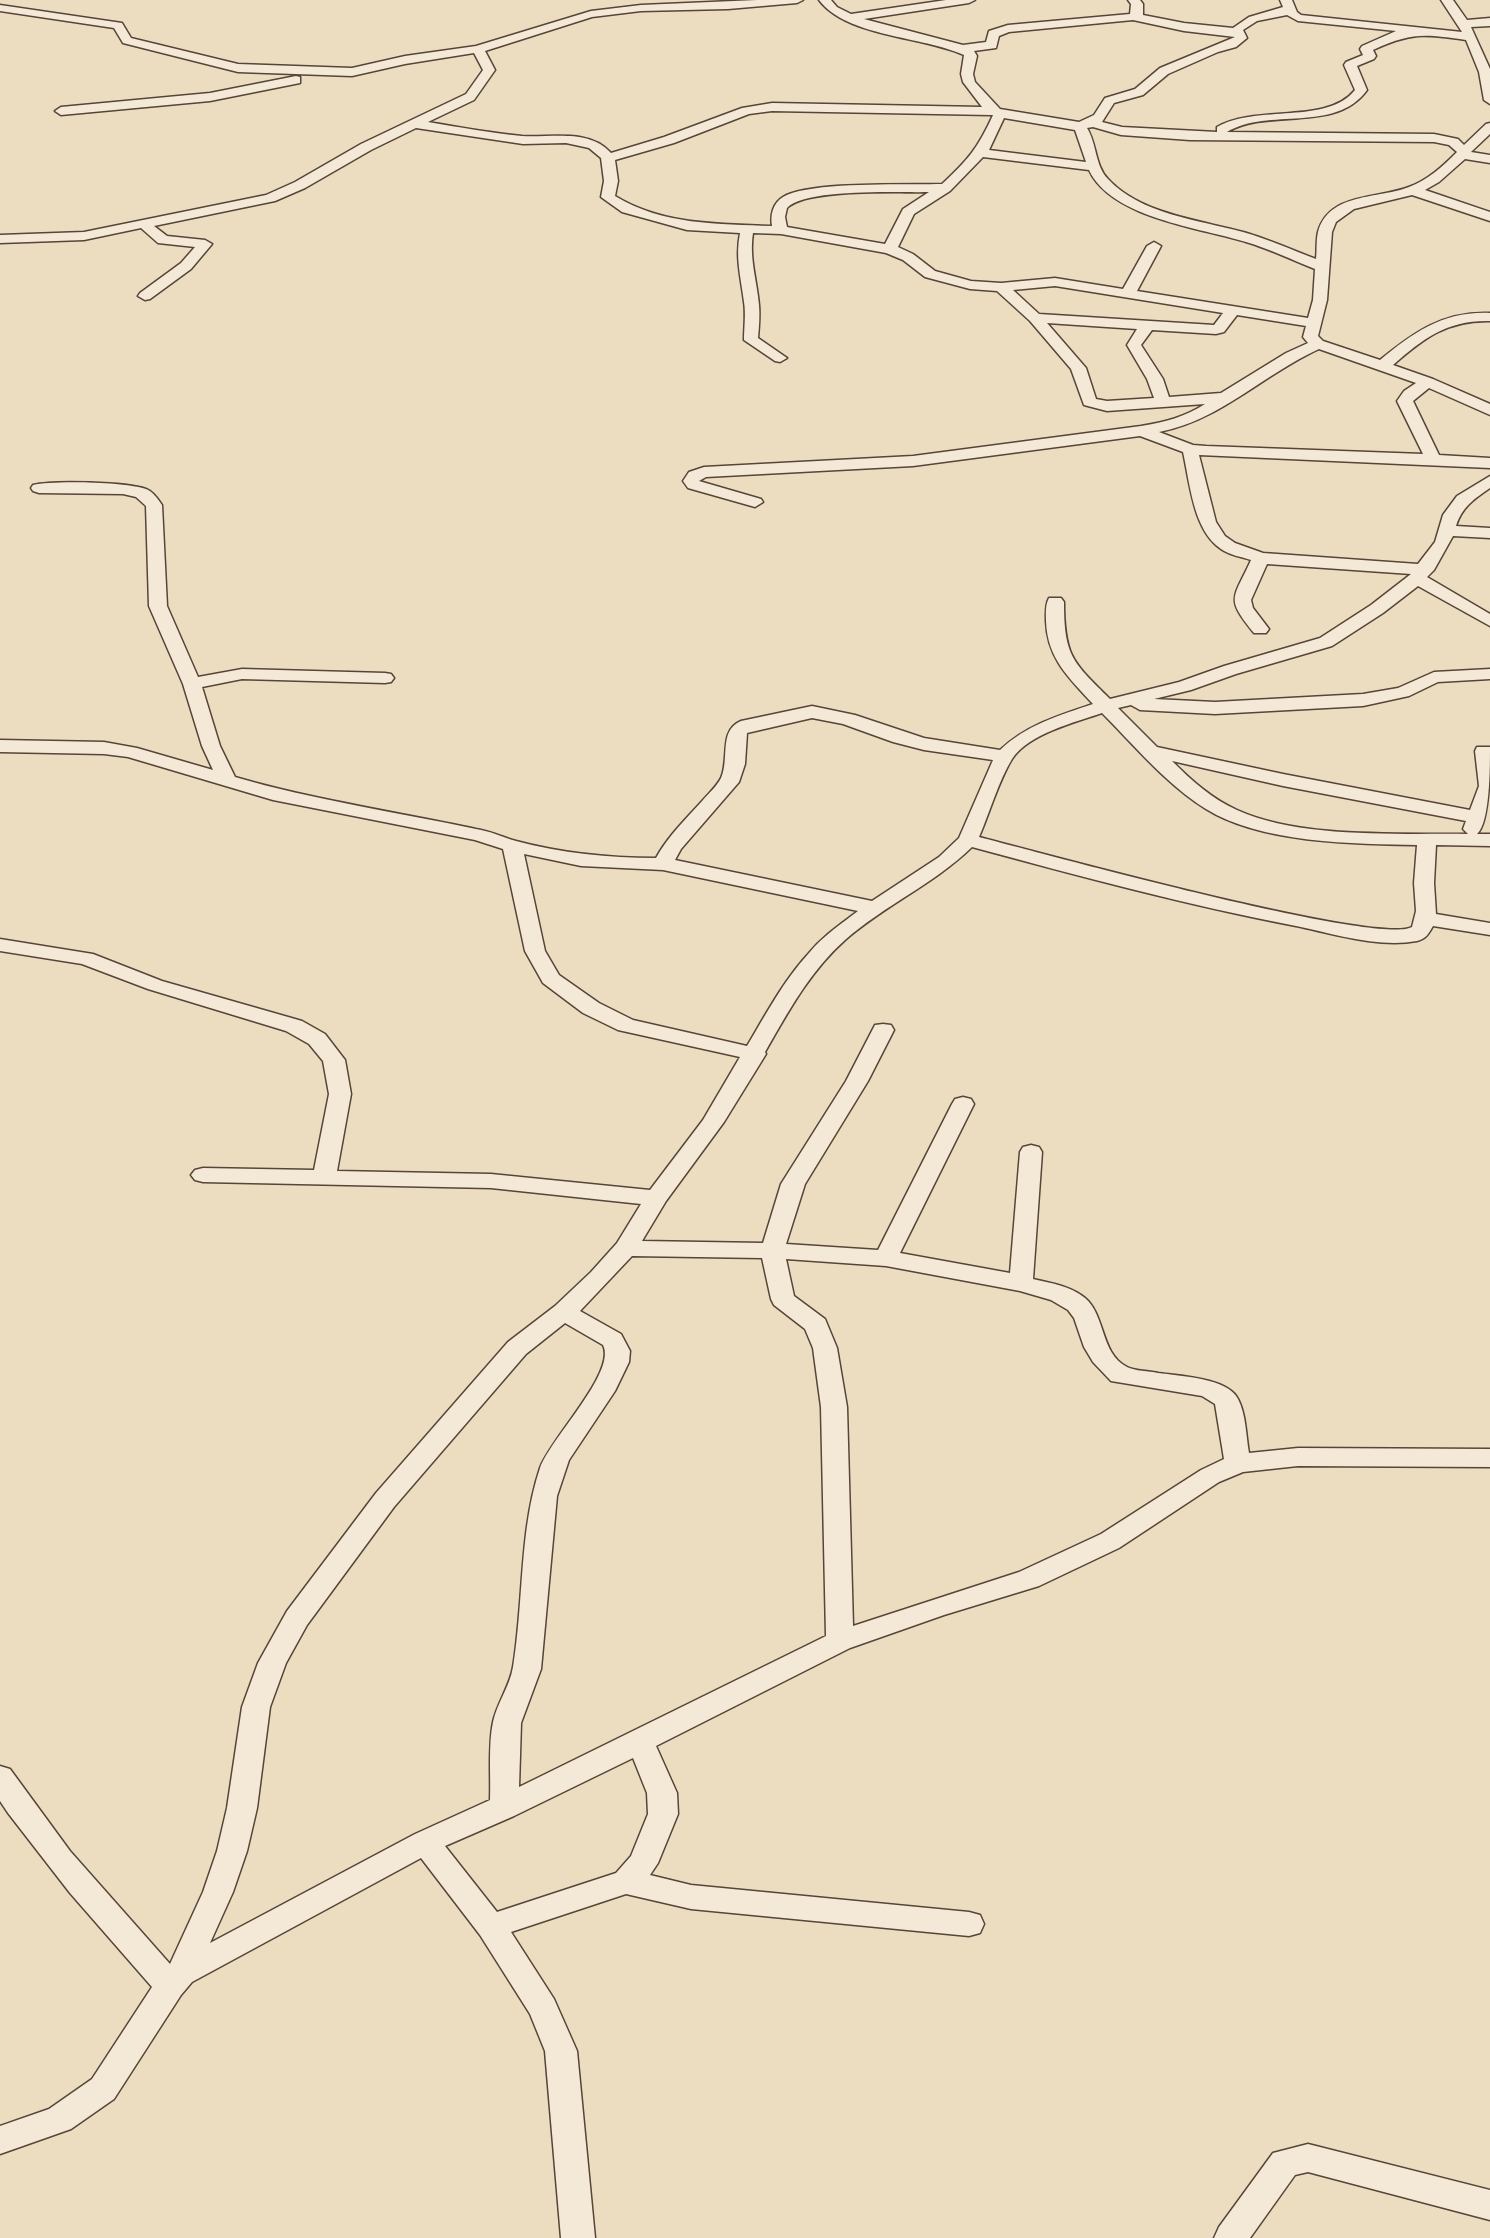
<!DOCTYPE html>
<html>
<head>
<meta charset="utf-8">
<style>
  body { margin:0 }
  canvas { display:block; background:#edddc0 }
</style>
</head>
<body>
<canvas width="1490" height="2238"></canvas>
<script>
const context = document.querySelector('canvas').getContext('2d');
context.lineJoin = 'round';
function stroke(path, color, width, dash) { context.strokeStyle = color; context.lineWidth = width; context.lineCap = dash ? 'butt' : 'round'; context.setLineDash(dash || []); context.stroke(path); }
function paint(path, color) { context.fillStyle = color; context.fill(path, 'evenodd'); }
const minor = new Path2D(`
  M 757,0 L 803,0 L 797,3 L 728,9 L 641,11 L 592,17 L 485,51 L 495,70 L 474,100 L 428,122 C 459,127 490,133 522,136 C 550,138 589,128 611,153 L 664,137 L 742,108 L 772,103 L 982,107 L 963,82 L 961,74 L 964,55 C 922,36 847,37 819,0 L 831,0 L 837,7 L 851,14 L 946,0 L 975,0 L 969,3 L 864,19 L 963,45 L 986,42 L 989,31 L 1008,25 L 1130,14 L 1131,4 L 1128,0 L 1140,0 L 1143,4 L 1143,15 L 1184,23 L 1233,28 L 1249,17 L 1283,7 L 1280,0 L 1292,0 L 1297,12 L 1301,15 L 1462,32 L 1441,0 L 1453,0 L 1467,20 L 1490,18 L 1490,26 L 1471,27 L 1490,69 L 1490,104 L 1484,100 L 1479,72 L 1466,40 C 1424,34 1412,32 1373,50 L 1376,56 L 1374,59 L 1357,66 L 1367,90 C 1335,134 1269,107 1227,132 L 1434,134 L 1458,139 L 1464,145 L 1486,124 L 1490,123 L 1490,134 L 1471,152 L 1490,155 L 1490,163 L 1465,159 L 1439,182 L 1425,190 L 1490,212 L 1490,221 L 1412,195 L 1354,209 L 1336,222 L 1332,232 L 1327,300 L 1318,336 L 1323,341 L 1380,360 C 1414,332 1444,311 1490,313 L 1490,321 C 1447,320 1424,338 1393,365 L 1433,379 L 1490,404 L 1490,415 L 1429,388 L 1413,401 L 1439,455 L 1490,458 L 1490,468 L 1199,455 L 1216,522 L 1225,536 L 1235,543 L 1263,553 L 1418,564 L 1435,542 L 1443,515 L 1457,496 L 1490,476 L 1490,488 C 1474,499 1462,507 1456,526 L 1490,528 L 1490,538 L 1453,536 L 1434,570 L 1427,577 L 1490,614 L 1490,626 L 1418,586 L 1383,613 L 1332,646 L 1236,674 L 1191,690 L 1154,699 L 1215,702 L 1363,694 L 1398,688 L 1434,672 L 1490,669 L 1490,679 L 1438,682 L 1409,696 L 1363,706 L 1215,714 L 1140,710 L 1131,705 L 1118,708 L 1157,747 L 1283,774 L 1470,810 L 1479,786 L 1475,751 L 1477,747 L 1490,747 C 1490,768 1490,823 1477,834 L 1490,834 L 1490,846 L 1436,845 L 1434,883 L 1436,914 L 1490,923 L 1490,935 L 1433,926 C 1429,933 1426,939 1417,941 C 1378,948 1334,934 1296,926 C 1187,905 1079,876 972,847 C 934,884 885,905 845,940 C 810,971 788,1012 765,1052 L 766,1054 L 724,1122 L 666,1201 L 642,1241 L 763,1243 L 781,1184 L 846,1081 L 875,1025 L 883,1024 L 891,1025 L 894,1030 L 868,1081 L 805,1184 L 786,1244 L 878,1250 L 952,1104 L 955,1099 L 963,1097 L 971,1099 L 974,1104 L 900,1253 L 1010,1273 L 1020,1152 L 1023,1147 L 1031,1145 L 1039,1147 L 1042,1152 L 1033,1279 C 1050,1283 1071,1286 1085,1298 C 1106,1316 1100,1353 1127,1367 C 1135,1371 1149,1371 1158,1373 C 1180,1376 1228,1378 1238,1399 C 1246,1414 1246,1436 1249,1453 L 1298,1448 L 1490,1449 L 1490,1467 L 1298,1466 L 1243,1472 L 1219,1482 L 1119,1548 L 1039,1586 L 944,1615 L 850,1648 L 656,1746 L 677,1793 L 678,1814 L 658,1863 L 650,1875 L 691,1885 L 969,1912 L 980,1915 L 984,1924 L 980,1933 L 969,1936 L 691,1909 L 626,1894 L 511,1932 L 554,1999 L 577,2051 L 595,2238 L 561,2238 L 545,2051 L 530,2014 L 480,1935 L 421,1858 L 192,1982 L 181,1995 L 114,2099 L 71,2129 L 0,2154 L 0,2126 L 49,2109 L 92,2079 L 152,1987 L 70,1893 L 8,1813 L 0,1801 L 0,1766 L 10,1769 L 70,1851 L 170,1964 L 203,1892 L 217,1851 L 227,1808 L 242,1707 L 258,1663 L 287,1611 L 376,1493 L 508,1342 L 555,1306 L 591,1272 L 617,1243 L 641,1204 L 491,1188 L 203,1182 L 195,1180 L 191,1175 L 195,1170 L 203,1168 L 314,1170 L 329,1094 L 323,1061 L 309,1044 L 286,1031 L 148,989 L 82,964 L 0,951 L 0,939 L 93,954 L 162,981 L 302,1021 L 325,1034 L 345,1060 L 351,1094 L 337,1171 L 491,1174 L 650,1190 L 703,1120 L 740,1057 L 618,1030 L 583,1013 L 543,983 L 525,951 L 503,849 L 475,840 L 273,800 L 128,757 L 104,754 L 0,752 L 0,740 L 104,742 L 137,748 L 213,770 L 202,746 L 183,684 L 149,606 L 146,506 L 136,497 L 123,494 L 39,493 L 33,491 L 31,488 L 33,485 C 53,480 127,482 146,489 C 152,491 158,499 162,505 L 167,606 L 198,677 L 242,669 L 385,673 L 391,674 L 394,678 L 391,682 L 385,683 L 242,679 L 202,687 L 220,746 L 235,777 C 314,800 396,812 476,829 C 490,831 502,837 516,841 C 561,853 609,858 656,858 C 668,836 687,818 703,800 C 709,793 717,786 721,778 C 730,758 718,731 741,721 L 812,706 L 855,715 L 924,738 L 1000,750 C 1026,725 1060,715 1093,704 C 1069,678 1047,658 1046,621 C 1046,613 1045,605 1049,598 L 1061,598 L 1064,602 C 1064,657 1073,662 1110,699 L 1179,682 L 1224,666 L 1320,638 L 1371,605 L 1411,574 L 1267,564 L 1251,600 L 1253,608 L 1269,629 L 1266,633 L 1254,633 C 1225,597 1233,600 1251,560 C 1242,557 1229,555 1221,549 C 1193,530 1190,483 1183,452 L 1140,436 L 913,466 L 706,477 L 699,481 L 761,499 L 763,502 L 755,507 L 688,488 L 683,481 L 689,472 L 704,467 L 913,456 L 1141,426 C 1165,422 1185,417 1205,404 L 1107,411 L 1084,405 L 1071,369 L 1030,321 L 997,291 L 970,289 L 925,277 L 903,260 L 886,253 L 781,234 L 753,233 C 749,259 757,280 759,305 C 760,315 759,327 758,338 L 787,358 L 780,362 L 775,361 L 744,340 C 744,328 746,314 744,302 C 741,278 735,257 740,233 L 687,230 L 622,212 L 601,197 L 604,181 L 601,158 L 589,148 L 566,143 L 523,144 L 416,128 L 371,150 L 305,188 L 275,201 L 154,226 L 167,236 L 205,240 L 212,244 L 191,269 L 150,299 L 145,300 L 138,296 L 140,293 L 181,263 L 195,247 L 158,243 L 141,228 L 84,240 L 0,243 L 0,235 L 84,232 L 266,195 L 295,182 L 361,144 L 466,94 L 483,70 L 474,53 L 405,64 L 352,76 L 238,72 L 123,43 L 114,28 L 0,11 L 0,5 L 122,23 L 131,38 L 238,64 L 352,68 L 405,56 L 476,46 L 591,11 L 641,5 ZM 1287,15 L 1298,21 L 1396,31 L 1362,46 L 1360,49 L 1363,55 L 1346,62 L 1344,65 L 1355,90 C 1327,125 1257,104 1217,127 L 1217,132 L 1122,127 L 1102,122 L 1114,103 L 1143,95 L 1168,74 L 1218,52 L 1236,47 L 1247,38 L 1243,30 L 1257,21 ZM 1133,20 L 1184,31 L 1235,37 L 1160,68 L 1135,89 L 1105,98 L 1094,115 L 1079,122 L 1000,109 L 975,82 L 973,74 L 977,56 L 974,51 L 996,48 L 999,36 L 1009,32 ZM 772,111 L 991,115 L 993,115 C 978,148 968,160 942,184 C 908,185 809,181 783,197 C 773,203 770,215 772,226 C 719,224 662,225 615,196 L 618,181 L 615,160 L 674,143 L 749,114 ZM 1004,118 L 1075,130 L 1086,162 L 989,150 ZM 1093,127 L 1121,135 L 1190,140 L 1434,142 L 1449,145 L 1457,152 C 1443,166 1428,180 1409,187 C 1379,199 1329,192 1318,232 C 1316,240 1317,251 1316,259 C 1292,250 1268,239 1243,232 C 1199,220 1140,214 1108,179 C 1095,166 1097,144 1087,128 ZM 983,157 L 1089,170 C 1111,218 1201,228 1246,242 C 1270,249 1292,260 1315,269 L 1313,300 L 1308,318 L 1137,291 L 1161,246 L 1154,242 L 1147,246 L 1123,289 L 1055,278 L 1001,283 L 971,281 L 935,271 L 913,254 L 898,247 L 914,214 L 950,191 ZM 929,192 L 903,209 L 885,244 L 787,227 L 785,217 L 787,208 C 806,188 900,193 929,192 ZM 1055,286 L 1223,313 L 1214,325 L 1039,314 L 1013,290 ZM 1237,315 L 1306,326 L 1303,337 L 1308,343 L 1286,353 L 1221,393 L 1169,397 L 1163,379 L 1141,345 L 1152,330 L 1216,334 L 1224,332 ZM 1047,323 L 1137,329 L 1127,345 L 1147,379 L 1154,398 L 1107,401 L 1096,399 L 1086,368 ZM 1319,349 L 1416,383 L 1404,391 L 1397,401 L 1423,454 L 1206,446 L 1193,445 L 1159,432 C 1219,421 1264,374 1319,349 ZM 1102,713 C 1135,746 1166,784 1206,809 C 1260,843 1354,844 1417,845 L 1414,883 L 1416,911 L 1412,927 C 1378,946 1038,852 979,837 C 989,814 999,780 1012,759 C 1028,734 1076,722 1102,713 ZM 812,718 L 843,724 L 893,742 L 924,750 L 993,760 L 959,838 L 939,857 L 872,901 L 675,860 L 681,849 L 739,782 L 745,764 L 747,733 ZM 1172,761 L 1283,786 L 1466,821 L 1463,829 L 1468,834 C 1400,833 1301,839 1237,810 C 1212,799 1191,780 1172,761 ZM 524,854 L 581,866 L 663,870 L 858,911 C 841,924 823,936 809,953 C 784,980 766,1014 747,1046 L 633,1020 L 599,1003 L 559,975 L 545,951 ZM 632,1256 L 762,1258 L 771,1299 L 774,1305 L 805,1329 L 813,1348 L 821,1407 L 826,1636 L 519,1787 L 521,1723 L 541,1669 L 557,1496 L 569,1460 L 615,1391 L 629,1362 L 630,1351 L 621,1334 L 580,1311 ZM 786,1259 L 886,1266 L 1020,1291 L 1051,1300 L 1068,1310 L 1074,1318 L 1084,1347 L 1093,1362 L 1111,1381 L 1202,1396 L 1215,1404 L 1224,1459 L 1201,1470 L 1101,1534 L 1019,1572 L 853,1626 L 847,1407 L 837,1348 L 825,1319 L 794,1296 ZM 565,1323 L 603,1345 C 617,1372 550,1439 540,1468 C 519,1531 524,1601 513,1667 C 510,1686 497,1703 493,1722 C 488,1745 491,1776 490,1800 L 415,1834 L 210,1943 L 233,1892 L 247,1851 L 257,1808 L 270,1707 L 286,1663 L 307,1625 L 394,1507 L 526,1354 ZM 633,1758 L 647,1793 L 648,1814 L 631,1856 L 616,1873 L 497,1912 L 445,1846 L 514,1816 Z
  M 296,76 L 300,77 L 300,83 L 210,101 L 61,115 L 55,111 L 61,107 L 210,93 Z
  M 1308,2144 L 1490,2190 L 1490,2220 L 1308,2172 L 1295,2175 L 1250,2238 L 1214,2238 L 1219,2227 L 1273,2153 Z`);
stroke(minor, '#564538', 3);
paint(minor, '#f3e9d6');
</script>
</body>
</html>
